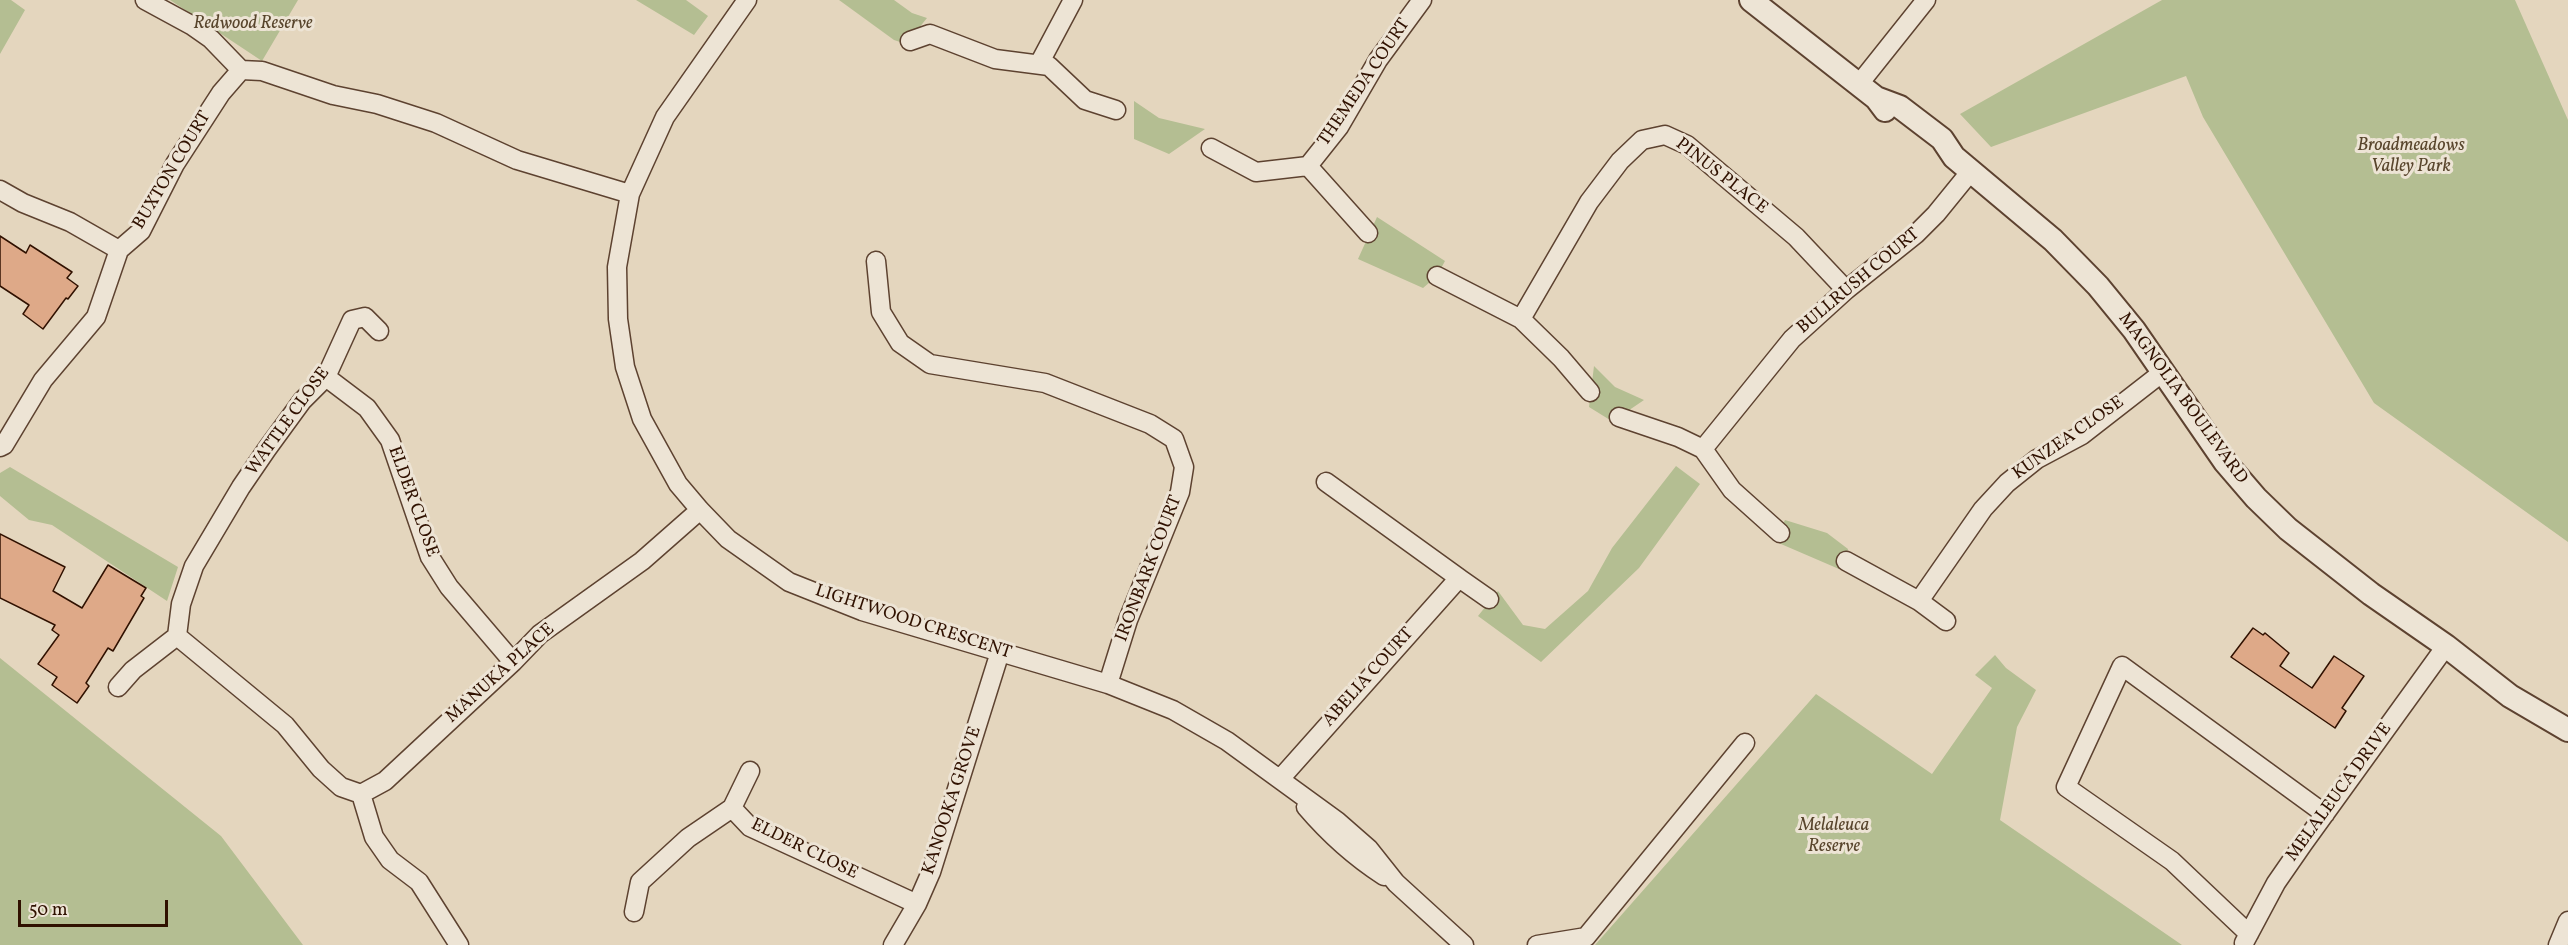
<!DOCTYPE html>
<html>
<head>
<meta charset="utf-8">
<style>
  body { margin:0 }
  #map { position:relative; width:2568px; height:945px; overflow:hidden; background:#e4d6be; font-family:Vollkorn,serif }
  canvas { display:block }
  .scale { position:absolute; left:18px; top:900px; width:150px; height:27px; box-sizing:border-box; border:3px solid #301100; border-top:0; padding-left:8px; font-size:18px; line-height:21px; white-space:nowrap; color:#301100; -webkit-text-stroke:4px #ede4d5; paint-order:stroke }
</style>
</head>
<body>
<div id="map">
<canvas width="2568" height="945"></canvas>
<div class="scale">50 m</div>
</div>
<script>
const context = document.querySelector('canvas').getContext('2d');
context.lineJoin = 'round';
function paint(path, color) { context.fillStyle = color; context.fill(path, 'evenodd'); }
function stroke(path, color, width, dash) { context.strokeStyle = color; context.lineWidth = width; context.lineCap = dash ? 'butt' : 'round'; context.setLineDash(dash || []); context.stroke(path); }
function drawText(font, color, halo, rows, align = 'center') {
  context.font = font + ' Vollkorn,serif'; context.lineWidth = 6; context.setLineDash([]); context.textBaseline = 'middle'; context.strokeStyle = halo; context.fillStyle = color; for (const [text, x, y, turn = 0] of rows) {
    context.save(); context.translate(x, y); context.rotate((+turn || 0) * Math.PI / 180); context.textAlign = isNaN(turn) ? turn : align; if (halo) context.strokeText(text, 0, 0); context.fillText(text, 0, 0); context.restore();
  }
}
paint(new Path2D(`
  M 0,0 L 11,0 L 25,10 L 0,54 Z
  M 170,0 L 298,0 L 262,61 Z
  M 636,0 L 686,0 L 708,16 L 694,35 Z
  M 839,0 L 894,0 L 912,13 L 927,18 L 906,44 L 894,40 Z
  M 2162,0 L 2515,0 L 2568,120 L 2568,542 L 2374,403 L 2203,117 L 2186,76 L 1991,147 L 1960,114 Z
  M 1134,101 L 1159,118 L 1205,129 L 1169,154 L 1134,139 Z
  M 1377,217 L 1445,261 L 1437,276 L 1423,288 L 1358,259 Z
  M 1594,366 L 1615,387 L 1644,400 L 1619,417 L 1610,420 L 1589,407 Z
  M 1676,466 L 1700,484 L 1639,568 L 1541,662 L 1478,616 L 1498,591 L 1523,625 L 1545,629 L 1588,591 L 1612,548 Z
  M 10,467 L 178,567 L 167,601 L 52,525 L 29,520 L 0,496 L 0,473 Z
  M 1785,520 L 1827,533 L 1848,549 L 1846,561 L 1839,569 L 1774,541 Z
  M 1995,655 L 2006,668 L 2036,690 L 2017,727 L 2000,820 L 2182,945 L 1595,945 L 1816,694 L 1932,774 L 1992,688 L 1975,675 Z
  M 0,658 L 221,836 L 303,945 L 0,945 Z`), '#b4be92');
const building = new Path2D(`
  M 0,236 L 26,253 L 30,245 L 72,272 L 67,278 L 78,286 L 68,299 L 66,298 L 43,329 L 23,314 L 29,305 L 0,286 Z
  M 0,534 L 65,567 L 53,591 L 82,608 L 108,565 L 146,588 L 141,596 L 144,598 L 113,651 L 108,648 L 86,683 L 89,686 L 77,703 L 52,685 L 57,677 L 38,664 L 59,635 L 52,630 L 55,625 L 0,598 Z
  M 2253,628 L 2263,635 L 2265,633 L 2289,653 L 2280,666 L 2312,688 L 2334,656 L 2364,676 L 2342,708 L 2346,711 L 2335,728 L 2231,657 Z`);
paint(building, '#dea988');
stroke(building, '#301100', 1.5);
const minor = new Path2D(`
  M 145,0 L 191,25 L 211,39 L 241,70 L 262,71 L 333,95 L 377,104 L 436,123 L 517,160 L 630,194
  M 747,0 L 665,117 L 630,194 L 617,267 L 618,319 L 625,367 L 642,419 L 678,484 L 700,510 L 728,539 L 789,582 L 862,611 L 1108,684 L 1173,710 L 1227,741 L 1337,821 L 1369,849 L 1396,883 L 1464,945
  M 910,41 L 930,34 L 995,59 L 1049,66 L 1085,100 L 1116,110
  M 1039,64 L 1073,0
  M 1859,84 L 1926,0
  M 1211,148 L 1256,172 L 1308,166 L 1368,233
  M 1308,166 L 1339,127 L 1378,60 L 1422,0
  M 0,190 L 23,203 L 70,222 L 119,250 L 141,231 L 175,164 L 221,93 L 241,70
  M 876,261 L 881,312 L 900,343 L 930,364 L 1045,383 L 1150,424 L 1174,439 L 1184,467 L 1180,492 L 1128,620 L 1108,684
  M 1437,276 L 1521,319 L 1561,358 L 1590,392
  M 1521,319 L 1589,202 L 1620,161 L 1642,140 L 1665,135 L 1687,145 L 1796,237 L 1846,290
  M 326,377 L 367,408 L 390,440 L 430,557 L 449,587 L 513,662
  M 1619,417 L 1678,437 L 1703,449 L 1732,490 L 1780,533
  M 0,447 L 4,445 L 43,380 L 96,317 L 119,250
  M 1703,449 L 1792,339 L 1846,290 L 1916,234 L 1936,214 L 1971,171
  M 1846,561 L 1919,601 L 1946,621
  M 1459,578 L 1489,599
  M 1919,601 L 1983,509 L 2007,483 L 2037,459 L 2082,435 L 2163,372
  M 177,636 L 285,725 L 321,769 L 341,787 L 361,794 L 385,781 L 513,662 L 540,634 L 642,561 L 700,510
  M 118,687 L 133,670 L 177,636 L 181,604 L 194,566 L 241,487 L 267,449 L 302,401 L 326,377 L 352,320 L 365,317 L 379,331
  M 1280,779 L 1459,578 L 1326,482
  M 361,794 L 374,837 L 390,860 L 419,882 L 459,945
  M 1306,807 C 1329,834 1353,856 1384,876
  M 732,808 L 750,771
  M 634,912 L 640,882 L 688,838 L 732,808 L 750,827 L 917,904
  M 2249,934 L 2172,861 L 2066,787 L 2122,666 L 2325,814
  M 2244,943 L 2276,883 L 2303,844 L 2446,646
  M 893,945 L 917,904 L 931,872 L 1000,652
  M 1537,945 L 1586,937 L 1745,743
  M 2558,945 L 2568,921`);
const tertiary = new Path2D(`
  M 1751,0 L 1876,98 L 1885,110
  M 1876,98 L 1900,107 L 1942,139 L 1954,157 L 2053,240 L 2098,286 L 2134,330 L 2225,462 L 2256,498 L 2288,529 L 2371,594 L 2446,646 L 2510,696 L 2568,730`);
stroke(minor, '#5d4230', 21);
stroke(tertiary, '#5d4230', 26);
stroke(minor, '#ede4d5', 18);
stroke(tertiary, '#ede4d5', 22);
drawText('italic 18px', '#58452c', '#ede4d5', [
  ["Redwood Reserve",253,25],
  ["Broadmeadows",2411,147],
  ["Valley Park",2411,168],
  ["Melaleuca",1834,827],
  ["Reserve",1834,848]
]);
drawText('18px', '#301100', '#ede4d5', [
  ["THEMEDA COURT",1365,83,-56],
  ["BUXTON COURT",173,171,-59],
  ["PINUS PLACE",1721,177,38],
  ["BULLRUSH COURT",1859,282,-40],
  ["MAGNOLIA BOULEVARD",2182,399,54],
  ["WATTLE CLOSE",289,422,-54],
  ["KUNZEA CLOSE",2069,439,-35],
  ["ELDER CLOSE",412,502,70],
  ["IRONBARK COURT",1150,569,-69],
  ["LIGHTWOOD CRESCENT",913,623,18],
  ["MANUKA PLACE",501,674,-42],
  ["ABELIA COURT",1369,678,-48],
  ["MELALEUCA DRIVE",2340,793,-54],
  ["KANOOKA GROVE",953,801,-72],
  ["ELDER CLOSE",804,850,26]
]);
</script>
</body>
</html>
